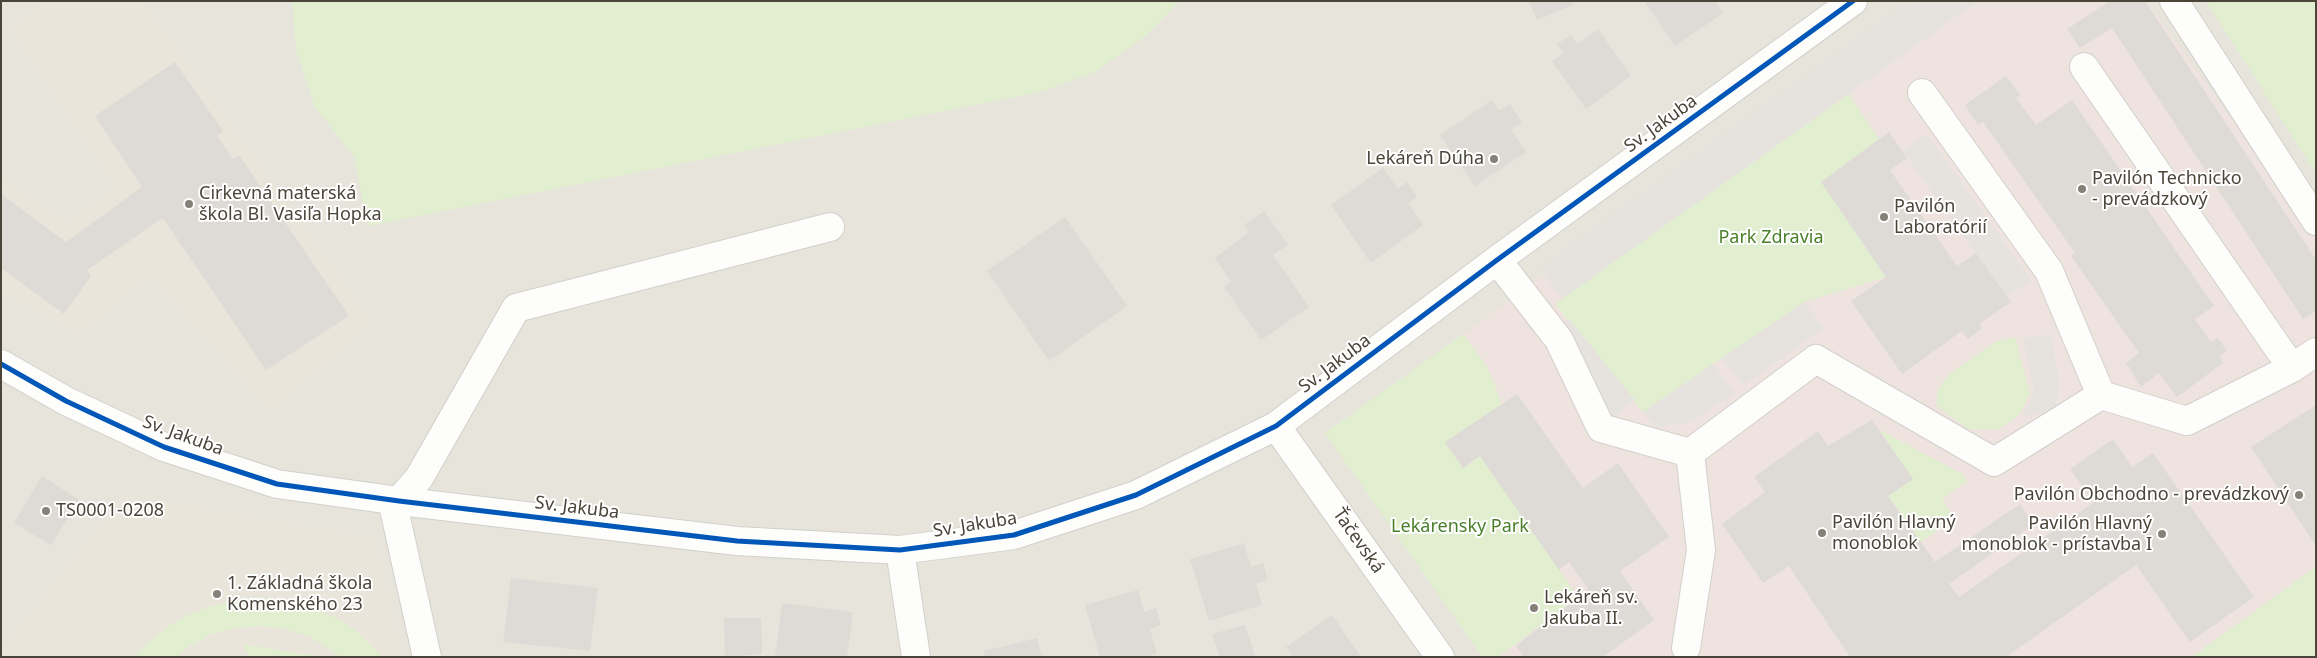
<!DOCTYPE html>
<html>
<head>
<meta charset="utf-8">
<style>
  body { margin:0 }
  #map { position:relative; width:2317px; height:658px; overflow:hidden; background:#f4f2ee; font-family:"Noto Sans",sans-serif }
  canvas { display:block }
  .frame { position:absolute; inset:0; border:2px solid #4b4439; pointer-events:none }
</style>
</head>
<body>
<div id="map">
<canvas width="2317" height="658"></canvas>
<div class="frame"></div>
</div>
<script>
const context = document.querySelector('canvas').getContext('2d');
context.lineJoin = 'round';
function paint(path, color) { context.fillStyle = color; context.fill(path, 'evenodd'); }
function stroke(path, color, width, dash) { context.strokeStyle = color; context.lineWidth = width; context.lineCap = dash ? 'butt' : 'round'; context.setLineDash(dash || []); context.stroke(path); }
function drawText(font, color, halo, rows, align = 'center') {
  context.font = font + ' "Noto Sans",sans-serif'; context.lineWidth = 4; context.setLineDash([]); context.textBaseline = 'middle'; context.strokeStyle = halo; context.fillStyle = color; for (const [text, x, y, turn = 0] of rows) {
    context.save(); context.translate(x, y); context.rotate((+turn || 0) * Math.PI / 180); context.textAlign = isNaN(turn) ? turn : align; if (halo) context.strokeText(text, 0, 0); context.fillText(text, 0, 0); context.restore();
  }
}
paint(new Path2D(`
  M 1,1 L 2316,1 L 2316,657 L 1,657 Z`), '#e7e4dc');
paint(new Path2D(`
  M 45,1 L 143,1 L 373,323 L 270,411 L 150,276 L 80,334 L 1,293 L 1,176 L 66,221 L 116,187 L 9,27 Z
  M 123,494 L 376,537 L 404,657 L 1,657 L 1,650 Z`), '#eae5da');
paint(new Path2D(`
  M 1926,1 L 2147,1 L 2316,237 L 2316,657 L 1482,657 L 1325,433 Z`), '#eee3df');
paint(new Path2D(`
  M 292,1 L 1179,1 L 1147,35 L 1095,72 L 1040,92 L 368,226 L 354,157 L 315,107 L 296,50 Z
  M 2206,1 L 2316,1 L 2316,174 Z
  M 1849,94 L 1879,139 L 1821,182 L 1886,277 L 1804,302 L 1643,412 L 1555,304 Z
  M 1463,334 L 1487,366 L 1502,404 L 1445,443 L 1463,468 L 1480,456 L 1578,597 L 1498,657 L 1482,657 L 1325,433 Z
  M 2015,337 L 2030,393 L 2022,411 L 2009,423 L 1998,429 L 1968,429 L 1936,405 L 1938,389 L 1948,375 L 1995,342 Z
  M 1878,429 L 1964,475 L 1967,481 L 1942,499 L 1955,519 L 1921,542 L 1888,496 L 1913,479 Z
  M 2314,568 L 2316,568 L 2316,657 L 2188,657 L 2196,654 Z
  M 249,598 C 298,599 351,614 381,657 L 342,657 L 309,636 L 285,629 L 260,626 L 235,628 L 210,635 L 188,647 L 176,657 L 135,657 C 166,620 202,605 249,598 Z
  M 242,644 L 321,657 L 251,657 Z`), '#e1eecf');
paint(new Path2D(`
  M 1909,1 L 1978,1 L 1562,299 L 1539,268 Z
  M 1927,134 L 2032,281 L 2007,297 L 1903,151 Z
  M 1804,302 L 1824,328 L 1743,386 L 1722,358 Z
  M 1570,320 L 1635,400 L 1611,419 L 1551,335 Z
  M 2051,334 L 2059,379 L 2056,412 L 2022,416 L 2034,392 L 2023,338 Z
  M 1713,364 L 1734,393 L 1692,422 L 1656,428 L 1643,412 Z`), '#e6e3df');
paint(new Path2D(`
  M 1529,1 L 1571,1 L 1573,5 L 1537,20 Z
  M 1644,1 L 1715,1 L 1723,13 L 1675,46 Z
  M 2110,1 L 2145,1 L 2316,260 L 2316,311 L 2303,319 L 2112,28 L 2080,48 L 2067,29 Z
  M 1598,29 L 1631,76 L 1586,109 L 1552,61 L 1564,53 L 1557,44 L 1571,35 L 1577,44 Z
  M 175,62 L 223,131 L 217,136 L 233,159 L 239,155 L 349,316 L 266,370 L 163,218 L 87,270 L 91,276 L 64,314 L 1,268 L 1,194 L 66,242 L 142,187 L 95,116 Z
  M 2006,76 L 2020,95 L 2016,98 L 2036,125 L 2072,100 L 2214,306 L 2195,319 L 2211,342 L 2218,338 L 2227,351 L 2220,356 L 2223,363 L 2177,397 L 2159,373 L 2141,387 L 2126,363 L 2139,353 L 2071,256 L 2075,253 L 1983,122 L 1978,125 L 1965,105 Z
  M 1492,100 L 1499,111 L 1510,104 L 1522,123 L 1511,130 L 1526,152 L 1475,186 L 1440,135 Z
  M 1889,132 L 1907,158 L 1890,170 L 1957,266 L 1976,253 L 2011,302 L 1979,324 L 1982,328 L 1968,339 L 1962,331 L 1902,374 L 1851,301 L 1886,277 L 1821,182 Z
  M 1383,168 L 1398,189 L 1407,182 L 1417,197 L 1408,203 L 1423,225 L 1371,263 L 1331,205 Z
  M 1264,211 L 1288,245 L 1273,255 L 1309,307 L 1261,340 L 1224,287 L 1231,282 L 1215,258 L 1249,232 L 1244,225 Z
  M 1065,217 L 1127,306 L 1049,361 L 987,271 Z
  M 1517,394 L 1583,488 L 1618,463 L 1669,537 L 1620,571 L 1654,620 L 1603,657 L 1524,657 L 1516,646 L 1588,589 L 1569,562 L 1559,570 L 1480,456 L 1463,468 L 1445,442 Z
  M 2316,405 L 2316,542 L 2314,543 L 2251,447 Z
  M 1872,420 L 1913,479 L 1888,496 L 1935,562 L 2020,504 L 2034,524 L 1949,584 L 1959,597 L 2094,502 L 2070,469 L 2113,439 L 2132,467 L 2153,453 L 2254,597 L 2190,642 L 2136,565 L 2006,657 L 1850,657 L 1789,566 L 1763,583 L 1722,524 L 1765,492 L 1754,477 L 1818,431 L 1828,446 Z
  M 42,476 L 79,500 L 51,545 L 14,523 Z
  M 1244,543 L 1251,567 L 1263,563 L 1268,580 L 1256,584 L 1262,605 L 1209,621 L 1190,559 Z
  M 511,578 L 598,588 L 590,651 L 503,642 Z
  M 1138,590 L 1144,612 L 1156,608 L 1161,625 L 1150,629 L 1157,654 L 1146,657 L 1100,657 L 1085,605 Z
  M 782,603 L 853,612 L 847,657 L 775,657 Z
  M 1332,615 L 1361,657 L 1293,657 L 1286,647 Z
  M 724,618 L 761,618 L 762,654 L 725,657 Z
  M 1245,625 L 1255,657 L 1220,657 L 1212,634 Z
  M 1037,638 L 1042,657 L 985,657 L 984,651 Z`), '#dedbd6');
const minor = new Path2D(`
  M 2174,1 L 2316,221
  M 2084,67 L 2292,368
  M 1922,93 L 2049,271 L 2101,395
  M 1497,260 L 1559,340 L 1601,428 L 1690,453 L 1816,359 L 1994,462 L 2101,395 L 2187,421 L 2292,368 L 2316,352
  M 1,364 L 66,401 L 164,447 L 277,484 L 399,501 L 737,541 L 900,550 L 1014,535 L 1136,495 L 1276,426 L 1497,260 L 1853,1
  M 1276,426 L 1440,657
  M 392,500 L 427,657
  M 399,501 L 419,478 L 516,308 L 830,227
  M 900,550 L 916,657
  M 1686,648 L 1701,550 L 1690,453`);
stroke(minor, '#d2d0cb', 30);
stroke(minor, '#fdfdfc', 28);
stroke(new Path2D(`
  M 1,364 L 66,401 L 164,447 L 277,484 L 399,501 L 737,541 L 900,550 L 1014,535 L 1136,495 L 1276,426 L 1497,260 L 1853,1`), '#0057b8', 5);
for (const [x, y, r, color] of [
  [1494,159,5,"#868178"],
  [2082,189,5,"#868178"],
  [189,204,5,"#868178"],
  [1884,217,5,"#868178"],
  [2299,495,5,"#868178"],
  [46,511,5,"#868178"],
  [1822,533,5,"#868178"],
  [2162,534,5,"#868178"],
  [217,594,5,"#868178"],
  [1534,608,5,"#868178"]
]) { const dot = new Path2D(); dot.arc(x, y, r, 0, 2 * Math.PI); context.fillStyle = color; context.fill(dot); stroke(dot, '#fff', 2); }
drawText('18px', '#4b4439', '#fff', [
  ["Sv. Jakuba",1661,124,-36],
  ["Sv. Jakuba",1335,364,-37],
  ["Sv. Jakuba",183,436,20],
  ["Sv. Jakuba",577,508,7],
  ["Sv. Jakuba",975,525,-9],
  ["Ťačevská",1358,541,55]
]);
drawText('18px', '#4b4439', '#fff', [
  ["Lekáreň Dúha",1484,159,"right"],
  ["Pavilón Technicko",2092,179],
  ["- prevádzkový",2092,200],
  ["Cirkevná materská",199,194],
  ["škola Bl. Vasiľa Hopka",199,215],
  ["Pavilón",1894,207],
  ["Laboratórií",1894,228],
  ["Pavilón Obchodno - prevádzkový",2289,495,"right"],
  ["TS0001-0208",56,511],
  ["Pavilón Hlavný",1832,523],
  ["monoblok",1832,544],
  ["Pavilón Hlavný",2152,524,"right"],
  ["monoblok - prístavba I",2152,545,"right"],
  ["1. Základná škola",227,584],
  ["Komenského 23",227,605],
  ["Lekáreň sv.",1544,598],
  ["Jakuba II.",1544,619]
], 'left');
drawText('18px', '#4a7f2a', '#fff', [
  ["Park Zdravia",1771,238],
  ["Lekárensky Park",1460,527]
]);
</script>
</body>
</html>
